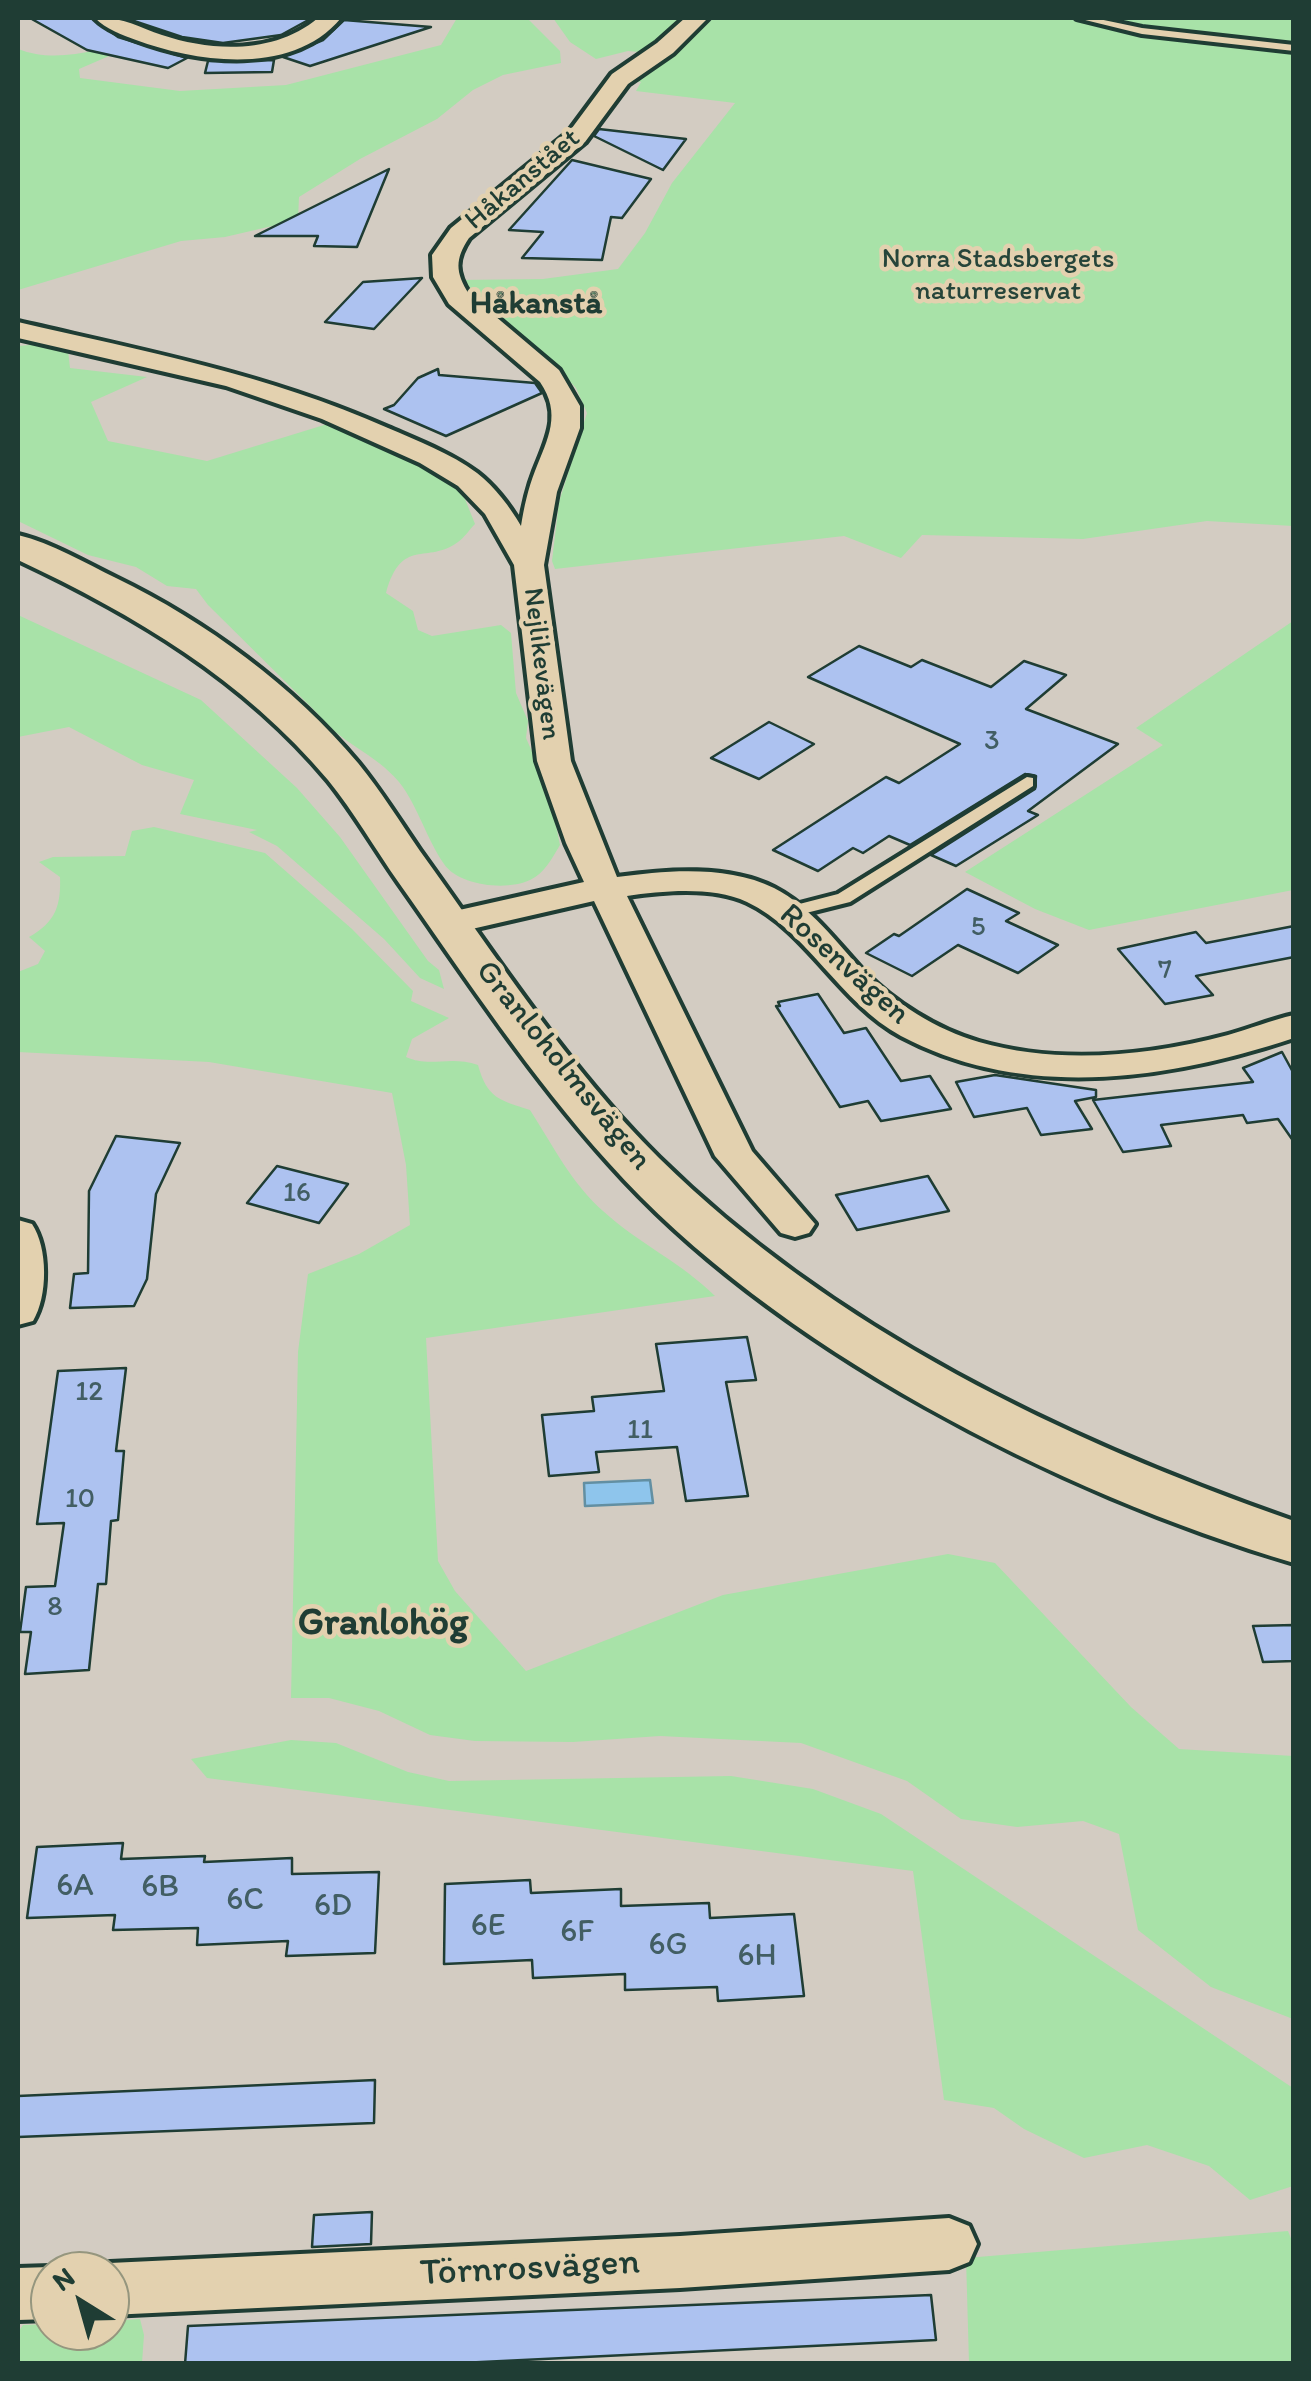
<!DOCTYPE html>
<html>
<head>
<meta charset="utf-8">
<style>
  body { margin:0 }
  #map { position:relative; width:1311px; height:2381px; overflow:hidden; background:#d3ccc2; font-family:Itim,sans-serif }
  canvas { display:block }
  .frame { position:absolute; inset:0; border:20px solid #1f3d34; pointer-events:none }
  .north { position:absolute; left:30px; top:2251px; width:100px; height:100px; box-sizing:border-box; background:#e3d1af; border:2px solid #95967e; border-radius:50%; rotate:323deg; font-size:28px; font-weight:700; line-height:40px; text-align:center; color:#1f3d34 }
  .north::after { content:''; display:block; margin:auto; width:35px; height:45px; background:#1f3d34; clip-path:polygon(50% 0,100% 100%,50% 72%,0 100%) }
</style>
</head>
<body>
<div id="map">
<canvas width="1311" height="2381"></canvas>
<div class="frame"></div>
<div class="north">N</div>
</div>
<script>
const context = document.querySelector('canvas').getContext('2d');
context.lineJoin = 'round';
function paint(path, color) { context.fillStyle = color; context.fill(path, 'evenodd'); }
function stroke(path, color, width, dash) { context.strokeStyle = color; context.lineWidth = width; context.lineCap = dash ? 'butt' : 'round'; context.setLineDash(dash || []); context.stroke(path); }
function drawText(font, color, halo, rows, align = 'center') {
  context.font = font + ' Itim,sans-serif'; context.lineWidth = 9; context.setLineDash([]); context.textBaseline = 'middle'; context.strokeStyle = halo; context.fillStyle = color; for (const [text, x, y, turn = 0] of rows) {
    context.save(); context.translate(x, y); context.rotate((+turn || 0) * Math.PI / 180); context.textAlign = isNaN(turn) ? turn : align; if (halo) context.strokeText(text, 0, 0); context.fillText(text, 0, 0); context.restore();
  }
}
paint(new Path2D(`
  M 457,18 L 527,18 L 560,51 L 561,63 L 503,75 L 473,90 L 437,119 L 360,159 L 299,197 L 298,220 L 225,237 L 181,241 L 18,290 L 18,49 C 56,64 99,50 137,38 L 144,41 L 79,69 L 80,78 L 180,91 L 286,85 L 441,45 Z
  M 553,18 L 1293,18 L 1293,526 L 1207,521 L 1083,539 L 922,535 L 901,558 L 844,536 L 555,569 L 552,561 L 559,502 L 587,413 L 576,388 L 556,367 L 479,312 L 457,280 L 543,279 L 618,269 L 645,233 L 672,183 L 735,103 L 636,91 L 641,82 L 633,81 L 661,54 L 628,51 L 596,59 L 570,42 Z
  M 43,344 L 68,350 L 70,368 L 147,377 L 91,402 L 108,441 L 207,461 L 337,421 L 396,444 L 444,475 L 463,494 L 475,524 C 470,529 464,538 458,542 C 427,565 402,536 386,593 L 413,611 L 418,630 L 432,636 L 501,625 L 511,633 L 516,693 L 528,721 L 526,738 L 549,790 L 560,845 C 552,858 545,873 530,880 C 507,891 459,886 444,864 C 426,838 418,806 399,782 C 375,753 338,742 317,713 L 208,605 L 196,589 L 167,586 L 136,567 L 88,555 L 18,521 L 18,346 Z
  M 18,615 L 201,700 L 297,788 L 340,837 L 428,961 L 439,970 L 444,989 L 420,978 L 384,939 L 277,846 L 249,832 L 257,830 L 180,814 L 194,780 L 142,765 L 69,727 L 18,737 Z
  M 1293,621 L 1293,890 L 1089,930 L 1035,909 L 965,872 L 1163,745 L 1136,728 Z
  M 154,827 L 265,853 L 352,929 L 413,991 L 411,1001 L 449,1018 L 412,1039 L 406,1057 C 430,1068 450,1055 478,1065 C 487,1098 499,1100 530,1110 C 552,1144 572,1184 603,1211 C 638,1243 682,1263 715,1296 L 426,1338 L 438,1561 L 455,1591 L 526,1671 L 723,1595 L 948,1554 L 995,1563 L 1131,1707 L 1179,1749 L 1293,1756 L 1293,2019 L 1211,1987 L 1138,1930 L 1119,1834 L 1083,1821 L 1017,1827 L 961,1819 L 907,1781 L 801,1743 L 660,1736 L 573,1742 L 475,1741 L 430,1735 L 379,1711 L 329,1698 L 291,1698 L 298,1352 L 308,1274 L 359,1254 L 410,1225 L 406,1165 L 392,1093 L 209,1062 L 18,1052 L 18,972 L 38,964 L 45,951 L 29,937 C 56,922 61,905 60,877 L 39,862 L 53,857 L 125,856 L 132,831 Z
  M 291,1740 L 336,1743 L 408,1772 L 449,1781 L 731,1776 L 813,1789 L 881,1814 L 1293,2088 L 1293,2186 L 1250,2200 L 1209,2166 L 1147,2145 L 1084,2158 L 1024,2129 L 994,2108 L 944,2100 L 913,1871 L 207,1778 L 191,1759 Z
  M 1288,2231 L 1294,2246 L 1293,2363 L 969,2363 L 966,2258 Z
  M 140,2319 L 144,2335 L 142,2363 L 18,2363 L 18,2332 L 23,2325 L 50,2324 L 50,2331 L 110,2331 L 110,2321 Z`), '#a8e2a8');
const water = new Path2D(`
  M 650,1480 L 653,1503 L 585,1506 L 584,1483 Z`);
paint(water, '#8ec5ec');
stroke(water, '#628fa2', 2.5);
const building = new Path2D(`
  M 30,18 L 92,18 L 118,37 L 187,58 L 168,68 L 87,50 Z
  M 125,18 L 312,18 L 281,35 L 223,43 L 182,37 Z
  M 344,20 L 431,27 L 310,66 L 283,57 L 323,40 Z
  M 274,60 L 272,72 L 205,73 L 208,61 Z
  M 599,129 L 686,139 L 663,170 L 594,136 Z
  M 572,160 L 651,179 L 622,218 L 611,217 L 602,260 L 522,258 L 543,232 L 509,230 Z
  M 389,169 L 357,247 L 314,246 L 318,236 L 255,236 Z
  M 422,278 L 374,329 L 325,322 L 363,282 Z
  M 438,369 L 439,375 L 535,383 L 542,393 L 446,436 L 384,409 L 394,405 L 418,378 Z
  M 859,646 L 911,667 L 922,660 L 991,687 L 1024,661 L 1066,675 L 1026,709 L 1118,744 L 1028,811 L 1038,815 L 956,866 L 931,855 L 1035,789 L 1036,776 L 1025,774 L 910,845 L 889,836 L 863,853 L 853,848 L 818,871 L 773,850 L 886,777 L 899,783 L 960,744 L 808,677 Z
  M 769,722 L 814,744 L 759,779 L 711,758 Z
  M 967,889 L 1019,913 L 1006,921 L 1058,945 L 1018,973 L 958,945 L 912,976 L 866,953 L 894,934 L 899,936 Z
  M 1294,926 L 1294,957 L 1196,976 L 1213,995 L 1165,1004 L 1118,949 L 1196,932 L 1206,943 Z
  M 818,994 L 844,1033 L 866,1028 L 901,1081 L 930,1076 L 951,1109 L 881,1121 L 868,1101 L 840,1107 L 776,1006 L 780,1006 L 778,1002 Z
  M 1282,1052 L 1294,1074 L 1294,1142 L 1278,1119 L 1247,1123 L 1243,1115 L 1161,1125 L 1171,1146 L 1123,1152 L 1093,1100 L 1253,1082 L 1243,1068 Z
  M 995,1075 L 1096,1090 L 1096,1097 L 1075,1101 L 1092,1129 L 1041,1135 L 1027,1108 L 974,1117 L 956,1082 Z
  M 116,1136 L 180,1143 L 156,1194 L 147,1279 L 134,1306 L 70,1308 L 74,1274 L 88,1273 L 89,1191 Z
  M 277,1166 L 348,1184 L 319,1223 L 247,1203 Z
  M 928,1176 L 949,1211 L 857,1230 L 836,1195 Z
  M 747,1337 L 756,1380 L 726,1382 L 748,1496 L 686,1501 L 677,1447 L 596,1452 L 599,1472 L 549,1476 L 542,1415 L 594,1411 L 592,1397 L 664,1391 L 656,1344 Z
  M 126,1368 L 116,1451 L 124,1451 L 118,1520 L 111,1521 L 106,1584 L 98,1584 L 89,1670 L 25,1674 L 31,1632 L 20,1632 L 26,1587 L 55,1586 L 64,1523 L 37,1524 L 58,1371 Z
  M 1294,1625 L 1294,1661 L 1263,1662 L 1253,1626 Z
  M 123,1843 L 121,1859 L 205,1856 L 204,1862 L 292,1858 L 292,1874 L 379,1872 L 375,1953 L 286,1956 L 288,1941 L 197,1945 L 198,1928 L 113,1930 L 115,1915 L 27,1918 L 37,1847 Z
  M 530,1880 L 531,1893 L 621,1889 L 621,1906 L 709,1903 L 710,1918 L 794,1914 L 804,1996 L 718,2001 L 717,1987 L 625,1990 L 625,1974 L 533,1978 L 532,1960 L 444,1964 L 445,1884 Z
  M 375,2080 L 374,2123 L 18,2137 L 18,2096 Z
  M 372,2212 L 371,2244 L 312,2247 L 314,2215 Z
  M 931,2295 L 936,2340 L 440,2364 L 185,2364 L 188,2326 Z`);
paint(building, '#adc2f0');
stroke(building, '#1f3d34', 2.5);
const service = new Path2D(`
  M 1077,18 L 1094,18 L 1142,28 L 1294,45 L 1294,51 L 1142,34 Z
  M 1027,777 L 1033,778 L 1033,786 L 850,902 L 786,918 L 777,913 L 780,909 L 838,894 Z`);
const minor = new Path2D(`
  M 95,18 C 121,16 138,27 162,35 C 213,52 275,54 318,18 L 341,18 C 293,76 198,63 136,40 C 122,35 106,29 95,18 Z
  M 685,18 L 708,18 L 673,53 L 628,84 L 585,142 L 469,238 C 455,259 455,272 469,294 L 559,370 L 580,406 L 580,428 L 557,492 L 544,565 L 571,761 L 617,877 C 667,870 728,865 774,888 C 811,907 836,942 863,971 C 894,1003 937,1030 979,1042 C 1059,1065 1148,1056 1228,1035 C 1250,1029 1271,1020 1294,1015 L 1294,1038 C 1168,1080 1023,1101 901,1036 C 840,1003 807,930 747,902 C 712,886 663,891 627,896 L 752,1151 L 815,1224 L 809,1233 L 795,1237 L 781,1233 L 715,1156 L 594,901 L 450,934 L 437,931 L 432,923 L 437,915 L 584,882 L 566,843 L 537,761 L 514,565 L 485,514 L 458,486 L 420,463 L 322,419 L 226,386 L 18,338 L 18,322 C 143,351 270,375 388,428 C 418,441 450,453 477,473 C 495,487 510,507 521,526 C 524,507 528,489 535,471 C 548,438 562,414 540,382 L 449,304 L 433,277 L 432,255 L 451,228 L 569,132 L 612,74 L 657,43 Z
  M 18,1220 L 32,1224 C 48,1248 48,1296 33,1321 L 18,1325 Z
  M 949,2218 L 969,2226 L 977,2244 L 969,2262 L 949,2270 L 680,2288 L 110,2315 L 110,2271 L 89,2271 L 110,2263 L 680,2236 Z
  M 50,2267 L 61,2271 L 50,2271 L 50,2319 L 18,2320 L 18,2268 Z`);
const tertiary = new Path2D(`
  M 18,535 C 52,543 85,563 116,578 C 207,622 293,686 358,763 C 381,791 400,822 420,851 C 495,955 568,1068 659,1158 C 835,1331 1063,1440 1294,1521 L 1294,1563 C 1058,1493 774,1348 609,1163 C 531,1077 466,978 399,883 C 375,849 354,812 328,780 C 243,679 135,615 18,560 Z`);
stroke(service, '#1f3d34', 8);
stroke(minor, '#1f3d34', 8);
stroke(tertiary, '#1f3d34', 8);
paint(service, '#e3d1af');
paint(minor, '#e3d1af');
paint(tertiary, '#e3d1af');
drawText('28px', '#1f3d34', '#e3d1af', [
  ["Håkanstået",523,180,-40],
  ["Nejlikevägen",541,664,83]
]);
drawText('28px', '#26453a', '#e3d1af', [
  ["Norra Stadsbergets",998,260],
  ["naturreservat",998,292]
]);
drawText('28px', '#425e63', null, [
  ["3",992,742],
  ["5",978,928],
  ["7",1165,971],
  ["16",297,1194],
  ["12",89,1393],
  ["11",640,1431],
  ["10",80,1500],
  ["8",55,1608]
]);
drawText('bold 32px', '#1f3d34', '#e3d1af', [
  ["Håkanstå",536,305]
]);
drawText('32px', '#1f3d34', '#e3d1af', [
  ["Rosenvägen",844,965,42],
  ["Granloholmsvägen",563,1066,51]
]);
drawText('32px', '#425e63', null, [
  ["6A",75,1887],
  ["6B",160,1888],
  ["6C",245,1901],
  ["6D",333,1907],
  ["6E",488,1927],
  ["6F",577,1933],
  ["6G",668,1946],
  ["6H",757,1957]
]);
drawText('bold 38px', '#1f3d34', '#e3d1af', [
  ["Granlohög",383,1624]
]);
drawText('38px', '#1f3d34', '#e3d1af', [
  ["Törnrosvägen",530,2269,-3]
]);
</script>
</body>
</html>
